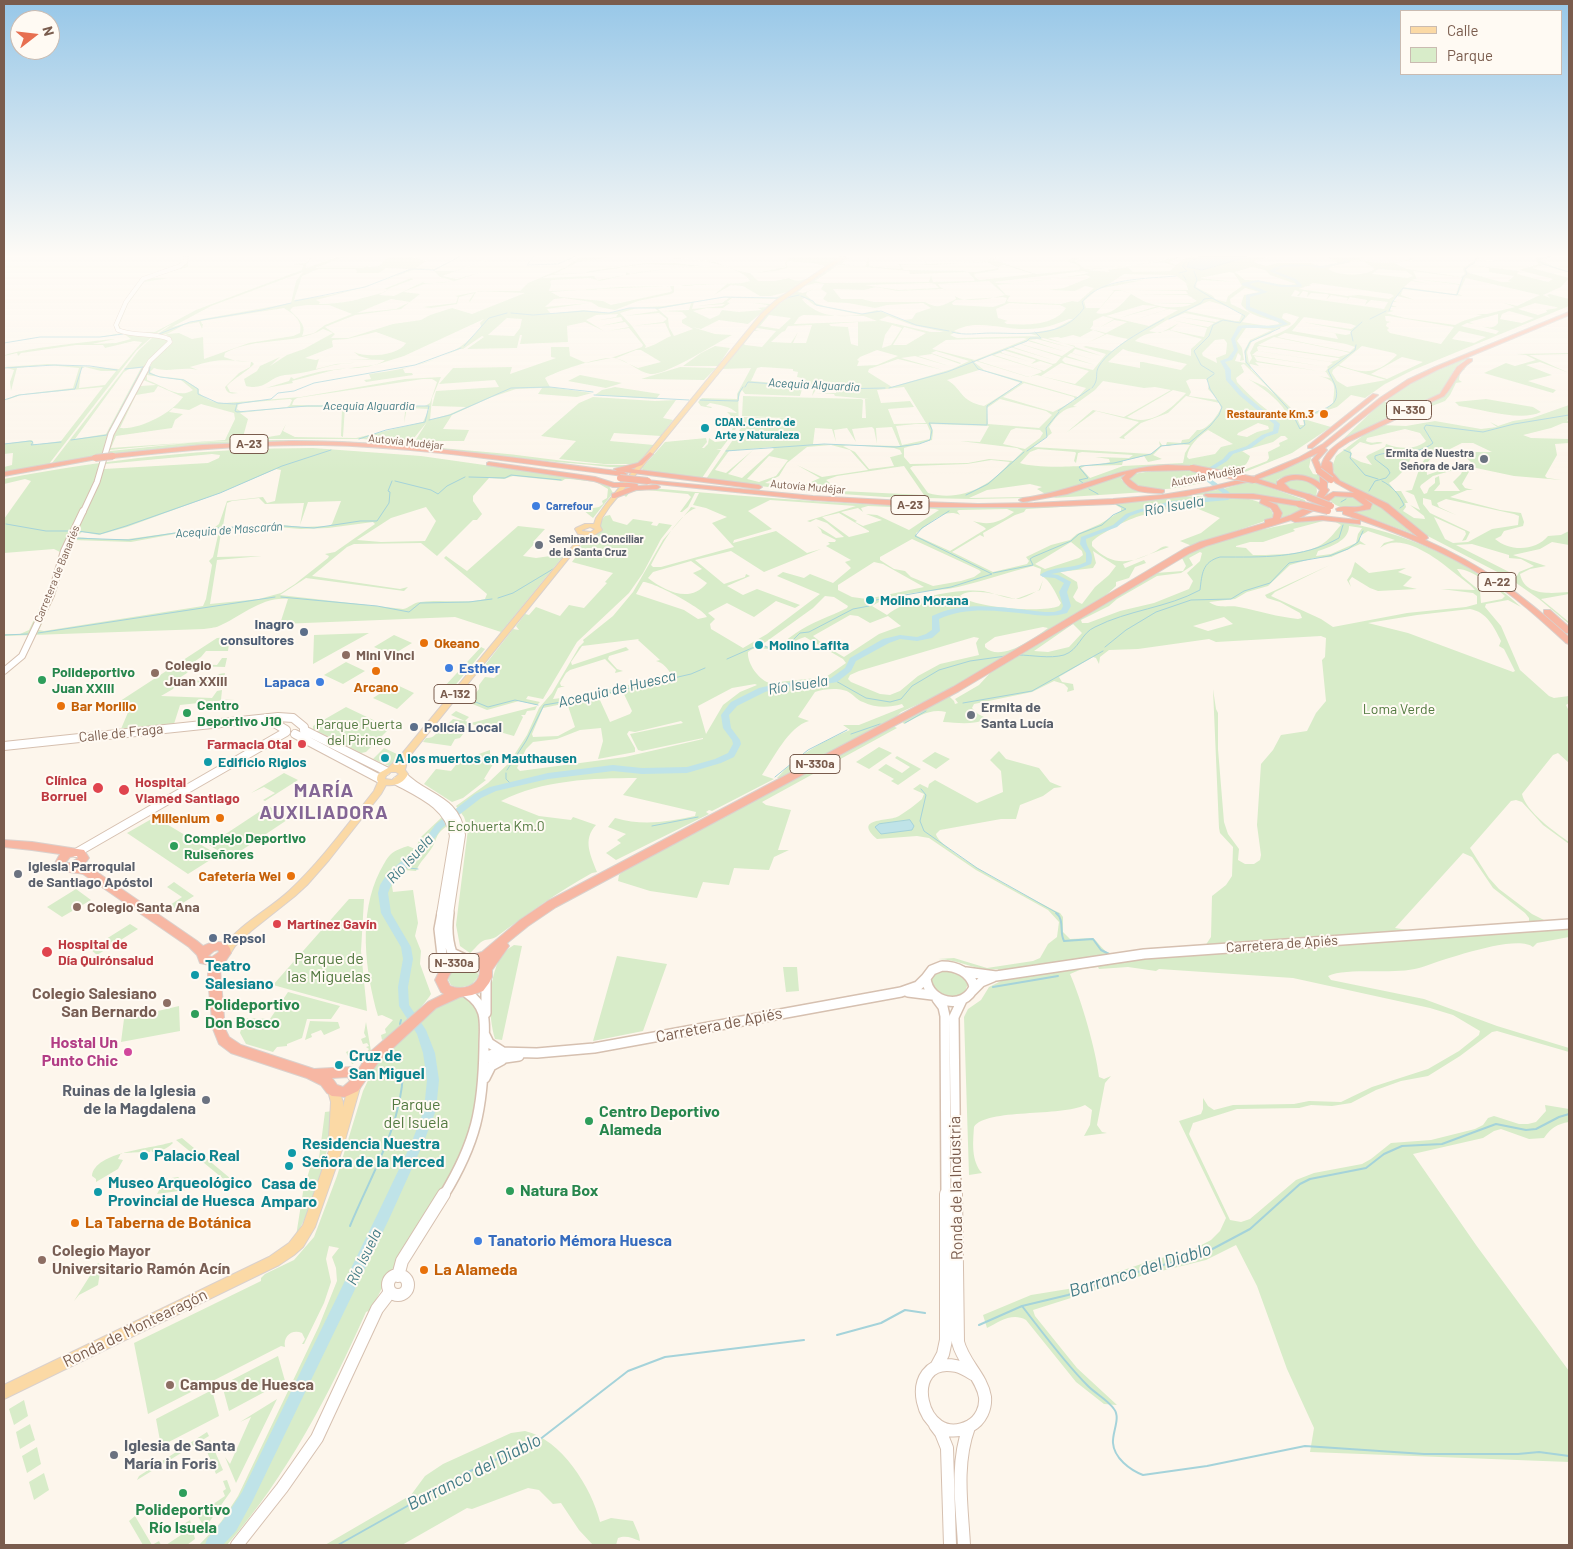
<!DOCTYPE html>
<html>
<head>
<meta charset="utf-8">
<style>
  body { margin:0 }
  #map { position:relative; width:1573px; height:1549px; overflow:hidden; background:#fdf6ec; font-family:Barlow,sans-serif }
  canvas { display:block }
  .frame { position:absolute; inset:0; border:5px solid #7a5c4d; pointer-events:none }
  .legend { position:absolute; left:1400px; top:10px; width:162px; height:65px; box-sizing:border-box; background:#fffaf3; border:1px solid #cabbb1; margin:0; padding:6px 9px; list-style:none; font-size:15px; color:#7a5c4d }
  .legend li { display:flex; align-items:center; gap:10px; height:25px }
  .legend b { width:25px; border:1px solid #cabbb1 }
  .north { position:absolute; left:10px; top:10px; width:50px; height:50px; box-sizing:border-box; background:#fffaf3; border:1px solid #cabbb1; border-radius:50%; rotate:74deg; font-size:14px; font-weight:700; line-height:20px; text-align:center; color:#7a5c4d }
  .north::after { content:''; display:block; margin:auto; width:18px; height:22px; background:#e76f51; clip-path:polygon(50% 0,100% 100%,50% 72%,0 100%) }
</style>
</head>
<body>
<div id="map">
<canvas width="1573" height="1549"></canvas>
<div class="frame"></div>
<ul class="legend">
<li><b style="height:6px;background:#fbd9a5"></b>Calle</li>
<li><b style="height:14px;background:#d8ecc9"></b>Parque</li>
</ul>
<div class="north">N</div>
</div>
<script>
const context = document.querySelector('canvas').getContext('2d');
context.lineJoin = 'round';
function paint(path, color) { context.fillStyle = color; context.fill(path, 'evenodd'); }
function stroke(path, color, width, dash) { context.strokeStyle = color; context.lineWidth = width; context.lineCap = dash ? 'butt' : 'round'; context.setLineDash(dash || []); context.stroke(path); }
function drawText(font, color, halo, rows, align = 'center') {
  context.font = font + ' Barlow,sans-serif'; context.lineWidth = 4; context.setLineDash([]); context.textBaseline = 'middle'; context.strokeStyle = halo; context.fillStyle = color; for (const [text, x, y, turn = 0] of rows) {
    context.save(); context.translate(x, y); context.rotate((+turn || 0) * Math.PI / 180); context.textAlign = isNaN(turn) ? turn : align; if (halo) context.strokeText(text, 0, 0); context.fillText(text, 0, 0); context.restore();
  }
}
paint(new Path2D(`
  M 188,257 L 188,267 L 149,278 L 169,278 L 144,282 L 128,304 L 119,325 L 121,329 L 134,333 L 155,332 L 196,310 L 302,270 L 303,265 L 293,264 L 306,263 L 311,257 L 313,257 L 306,265 L 306,268 L 337,257 L 344,257 L 315,268 L 360,268 L 366,267 L 369,264 L 368,267 L 379,266 L 388,257 L 411,257 L 426,261 L 416,268 L 434,269 L 460,257 L 434,271 L 455,271 L 495,257 L 442,276 L 457,279 L 482,272 L 519,271 L 481,272 L 455,281 L 424,284 L 403,292 L 420,294 L 401,309 L 355,315 L 325,327 L 335,334 L 331,338 L 348,338 L 393,324 L 421,320 L 430,315 L 452,308 L 472,314 L 525,293 L 479,291 L 476,292 L 470,302 L 469,301 L 474,293 L 459,297 L 457,304 L 431,308 L 423,307 L 456,303 L 458,297 L 455,296 L 481,291 L 520,291 L 528,283 L 566,267 L 580,257 L 612,257 L 578,262 L 554,274 L 585,273 L 590,271 L 646,263 L 673,263 L 710,267 L 696,266 L 639,272 L 600,281 L 590,278 L 552,280 L 550,281 L 551,285 L 549,291 L 742,283 L 750,281 C 743,267 690,256 674,259 L 673,257 L 715,262 L 735,270 L 750,273 L 758,281 L 775,281 L 789,278 C 802,286 814,274 825,266 L 813,263 L 789,261 L 786,262 L 788,267 L 787,268 L 775,271 L 756,273 L 786,267 L 785,263 L 788,259 L 786,257 L 840,257 L 778,299 L 732,298 L 727,302 L 730,303 L 723,308 L 707,308 L 693,311 L 710,319 L 719,315 L 722,310 L 739,312 L 762,310 L 758,308 L 766,307 L 768,305 L 753,303 L 772,304 L 748,324 L 719,320 L 701,329 L 692,327 L 715,334 L 732,335 C 716,343 666,376 650,374 C 638,372 627,360 615,358 C 602,356 557,371 545,378 L 550,387 L 592,393 L 577,397 L 538,394 L 542,388 L 516,389 L 492,397 L 452,415 L 443,429 L 469,430 L 464,441 L 415,441 L 427,422 L 410,443 L 363,439 L 263,439 L 184,443 L 109,450 L 113,437 L 140,386 L 156,385 L 143,380 L 153,360 L 173,342 L 166,334 L 159,336 L 167,339 L 168,343 L 148,361 L 106,441 L 102,456 L 52,463 L 139,350 L 153,337 L 171,325 C 167,326 162,330 157,333 C 148,337 130,334 120,330 L 118,325 C 124,309 131,290 145,279 C 157,270 184,274 188,257 ZM 645,264 L 691,266 L 630,274 L 626,272 L 626,275 L 597,280 L 594,276 L 542,278 L 551,275 L 586,273 ZM 386,268 L 409,269 L 392,278 L 363,287 L 330,295 L 294,300 L 302,276 L 318,269 L 355,269 L 357,271 L 356,273 L 379,273 ZM 416,269 L 433,270 L 440,277 L 454,281 L 440,283 L 423,283 L 425,281 L 394,296 L 379,295 L 390,288 L 414,279 L 411,278 L 384,289 L 387,289 L 385,292 C 360,299 345,304 319,304 L 320,302 L 316,300 L 365,287 ZM 303,272 L 296,281 L 291,303 L 203,319 L 172,327 L 211,306 ZM 702,284 L 727,284 L 714,295 L 731,285 L 743,286 L 760,296 L 771,296 L 787,292 L 775,298 L 723,297 L 664,306 L 629,308 L 609,313 L 583,310 L 551,314 L 547,309 L 590,303 L 545,307 L 554,299 L 564,298 L 591,302 L 599,307 L 615,310 L 638,301 L 671,294 L 674,292 L 674,286 ZM 670,286 L 672,291 L 670,292 L 611,305 L 603,301 L 560,297 L 551,292 L 620,287 ZM 724,297 L 729,298 L 722,303 L 696,306 L 725,304 L 722,306 L 692,309 L 694,302 ZM 391,299 L 410,302 L 396,309 L 357,313 ZM 691,303 L 689,310 L 661,311 L 682,312 L 687,317 L 682,320 L 682,323 L 693,329 L 674,336 L 669,327 L 668,318 L 658,309 ZM 307,305 L 329,305 L 352,314 L 325,325 L 314,333 L 302,336 C 308,325 297,318 290,310 L 293,307 ZM 284,308 C 293,314 303,320 300,333 L 293,336 L 249,343 L 204,359 L 203,337 L 192,339 L 179,333 L 167,334 L 184,325 L 199,322 L 202,329 L 203,324 L 249,319 L 202,324 L 201,321 ZM 637,308 L 655,308 L 658,311 L 624,316 L 659,313 L 667,319 L 663,322 L 632,326 L 665,323 L 671,336 C 662,340 654,346 645,348 L 646,346 L 632,326 L 620,313 ZM 618,314 L 616,317 L 594,321 L 621,317 L 623,321 L 600,326 L 625,322 L 629,327 L 608,331 L 629,328 L 643,345 L 642,347 L 611,358 L 586,363 L 570,356 L 569,347 L 551,347 L 551,357 L 556,358 L 510,374 L 512,367 L 453,368 L 439,384 L 495,380 L 499,387 L 436,391 L 432,406 L 466,407 L 450,414 L 430,420 L 432,398 L 441,377 L 405,379 L 301,397 L 224,403 C 215,403 207,400 199,393 L 199,389 L 183,379 L 157,376 L 150,372 L 154,368 C 168,373 183,366 198,370 L 190,367 C 214,359 227,359 251,362 L 250,367 L 239,373 L 225,387 C 227,394 232,394 238,393 L 230,392 L 227,386 C 235,377 247,372 254,364 L 252,362 L 236,361 L 224,357 L 225,353 C 256,336 294,346 323,329 L 333,333 L 304,349 L 287,355 L 270,366 L 280,357 L 260,366 L 257,371 L 244,379 L 246,386 C 265,391 269,377 285,375 C 302,374 318,369 334,365 C 344,363 355,363 365,362 L 336,364 L 316,369 L 319,359 L 344,351 L 316,360 L 305,358 L 333,347 L 332,341 L 333,340 L 347,339 L 376,332 L 406,343 C 398,356 367,358 354,352 L 359,356 L 370,359 L 347,359 L 385,360 C 371,370 349,367 332,370 C 319,371 306,375 294,379 L 291,377 L 289,381 L 266,388 L 293,383 L 292,381 L 334,370 L 375,365 L 404,356 L 484,319 L 480,323 L 481,326 C 459,360 406,369 369,374 L 371,379 L 364,380 L 366,382 L 413,375 L 412,373 L 405,373 L 403,369 L 433,360 L 460,349 L 463,349 L 482,336 L 484,337 L 467,349 L 517,348 L 520,335 L 522,335 L 520,344 L 568,342 L 567,326 L 585,322 L 604,331 L 586,320 L 596,315 ZM 507,318 L 522,319 L 520,328 L 514,336 L 488,335 ZM 636,350 L 641,350 L 661,362 L 638,368 L 616,358 ZM 141,368 L 106,434 L 75,439 L 124,372 L 129,369 ZM 147,375 L 181,380 L 193,390 C 178,400 163,385 147,380 ZM 423,379 L 432,379 L 437,382 L 430,403 L 425,406 L 292,405 L 294,400 L 297,398 ZM 158,386 L 183,397 C 172,413 140,430 120,428 L 136,395 L 154,392 ZM 290,399 L 292,400 L 290,405 L 287,407 L 242,412 L 237,409 L 238,405 L 242,403 ZM 201,404 L 234,413 L 235,419 L 225,440 L 111,448 L 116,436 L 172,428 L 175,420 L 183,414 L 169,412 L 173,408 L 189,410 ZM 357,406 L 399,407 L 400,411 L 405,412 L 404,423 L 407,408 L 429,409 L 423,422 L 356,438 L 295,437 L 283,431 L 286,424 L 280,435 L 262,438 L 243,437 L 248,419 L 240,413 L 293,407 L 342,407 L 341,436 L 343,437 L 345,407 Z
  M 846,257 L 850,257 L 841,264 L 857,266 L 838,265 L 815,281 L 823,283 L 929,282 L 931,275 L 933,282 L 974,281 L 975,280 L 968,272 L 977,272 L 998,268 L 987,262 L 901,265 L 904,270 L 910,270 L 964,271 L 967,272 L 910,274 L 909,271 L 865,267 L 869,257 L 869,266 L 899,269 L 901,268 L 898,264 L 928,265 L 917,257 L 929,265 L 933,265 L 990,261 L 989,259 L 999,257 L 991,259 L 1036,274 L 1079,270 L 1080,268 L 1076,264 L 1064,260 L 1081,257 L 1075,261 L 1085,269 C 1107,268 1128,266 1149,263 C 1161,262 1169,257 1181,257 L 1169,262 L 1176,265 L 1186,257 L 1199,257 L 1189,262 L 1187,267 L 1202,270 L 1247,257 L 1267,257 L 1252,262 L 1266,266 L 1278,263 L 1310,263 L 1320,266 L 1338,263 L 1328,257 L 1364,257 L 1360,259 C 1376,265 1400,264 1415,257 L 1412,260 L 1394,263 L 1407,269 L 1461,277 L 1465,274 L 1463,269 C 1467,264 1473,264 1476,257 L 1479,257 L 1479,259 L 1510,263 L 1478,259 L 1473,265 L 1519,271 L 1517,274 L 1548,282 L 1553,279 L 1519,270 L 1539,264 L 1536,261 L 1536,257 L 1552,257 L 1539,260 L 1569,273 L 1544,265 L 1532,268 L 1569,278 L 1561,287 L 1543,295 L 1550,298 L 1547,295 L 1550,294 L 1569,299 L 1569,306 L 1413,370 L 1385,384 L 1365,398 L 1351,395 L 1337,407 L 1310,416 L 1307,420 L 1331,427 L 1292,453 L 1240,474 L 1193,466 L 1148,466 L 1109,475 L 1067,491 L 1025,498 L 970,499 L 885,497 L 799,491 L 706,479 L 741,428 L 742,417 L 793,418 L 742,416 L 743,396 L 861,399 L 863,400 L 862,418 L 866,418 L 865,399 L 869,399 L 835,396 L 834,394 L 815,393 L 836,393 L 836,389 L 817,388 L 812,396 L 814,388 L 803,386 L 800,396 L 745,394 L 742,390 C 734,402 743,418 735,430 L 732,430 C 735,422 734,418 727,412 L 737,413 C 730,406 720,405 710,403 L 706,406 L 712,407 L 711,408 L 701,406 L 698,402 L 702,398 L 737,399 L 737,394 L 751,368 L 722,369 L 728,361 L 769,311 ZM 1354,260 L 1363,261 L 1375,269 C 1364,277 1339,276 1328,269 C 1335,263 1346,266 1354,260 ZM 1162,262 L 1175,266 L 1170,271 L 1133,272 L 1128,267 L 1108,270 L 1110,272 L 1087,270 ZM 1004,265 L 1033,274 L 979,280 L 975,277 L 974,274 L 998,270 L 999,266 ZM 1470,265 L 1489,268 L 1489,272 L 1514,276 L 1508,281 L 1511,282 L 1501,282 L 1469,273 L 1466,270 ZM 1252,267 L 1265,270 L 1270,275 L 1296,284 C 1279,287 1263,279 1245,280 L 1235,272 ZM 1378,269 L 1406,271 L 1413,276 L 1408,278 L 1372,274 ZM 1083,271 L 1089,273 C 1076,276 1003,287 994,282 ZM 1413,271 L 1459,277 L 1462,278 L 1460,284 L 1417,279 ZM 1229,272 L 1234,273 L 1242,286 L 1228,296 L 1226,302 L 1215,299 L 1213,296 L 1196,287 L 1197,282 L 1202,280 L 1236,282 L 1200,278 ZM 1124,274 L 1175,275 L 1186,283 L 1188,290 L 1129,291 L 1186,291 L 1188,294 L 1138,295 L 1187,295 L 1193,298 L 1143,298 L 1192,298 L 1197,301 L 1192,303 L 1151,303 L 1192,304 C 1181,309 1161,308 1149,303 C 1134,298 1130,289 1112,290 L 1114,291 L 1100,308 L 1086,308 L 1084,301 L 1098,289 L 1144,280 L 1121,282 L 1106,286 ZM 1086,275 L 1091,277 L 1064,288 L 1048,290 L 1075,291 L 1085,286 L 1094,288 L 1078,302 L 1072,301 L 1061,304 L 1009,302 L 1007,301 L 1009,297 L 1011,296 L 1006,295 L 997,285 ZM 1466,278 L 1540,295 L 1517,306 L 1504,303 L 1515,307 L 1487,314 L 1476,314 L 1482,315 L 1463,321 L 1455,325 L 1405,318 L 1386,313 L 1394,311 L 1390,310 L 1391,307 L 1397,307 L 1391,305 L 1393,302 L 1397,302 L 1393,300 L 1397,296 L 1415,300 L 1401,295 L 1403,289 L 1463,296 L 1458,294 ZM 1415,279 L 1454,284 L 1459,285 L 1456,294 L 1453,294 L 1404,287 L 1411,281 L 1431,284 L 1411,280 ZM 989,281 L 1005,295 C 994,298 964,304 955,296 L 956,299 C 942,305 940,310 925,302 L 874,302 L 862,299 L 841,299 L 833,289 L 864,290 L 876,287 L 897,291 L 943,289 L 948,291 L 940,287 L 938,284 ZM 816,283 L 824,284 L 821,289 L 827,293 L 823,299 L 828,302 L 848,303 L 875,308 L 887,305 L 923,303 L 931,308 L 916,313 L 912,319 L 903,320 L 877,310 L 861,314 L 827,307 L 815,303 L 806,295 L 807,292 L 816,288 L 803,293 L 798,292 L 805,286 ZM 930,283 L 935,284 L 939,288 L 899,290 L 864,285 ZM 1313,283 L 1391,294 L 1394,296 L 1389,299 L 1359,295 L 1347,296 L 1299,289 L 1307,286 L 1311,286 L 1309,285 ZM 1245,288 L 1259,292 L 1244,295 L 1241,304 C 1248,316 1266,318 1278,322 L 1279,324 L 1267,326 L 1242,322 L 1250,313 L 1231,304 L 1230,299 ZM 1295,290 L 1300,292 L 1297,296 L 1299,296 L 1303,291 L 1308,292 L 1307,297 L 1311,293 L 1327,294 L 1329,295 L 1326,300 L 1331,295 L 1348,298 L 1346,302 L 1350,297 L 1367,300 L 1365,305 L 1371,300 L 1388,302 L 1384,309 L 1291,296 ZM 1115,291 L 1124,291 L 1131,294 C 1122,304 1111,317 1096,313 ZM 1003,297 L 1007,298 L 1005,303 L 993,307 L 953,305 L 952,303 L 956,300 ZM 805,298 L 814,305 L 861,315 C 838,318 815,316 802,299 ZM 1209,301 L 1226,306 L 1242,314 L 1239,321 L 1235,321 L 1186,311 ZM 1009,303 L 1060,305 L 1066,308 C 1054,326 1026,325 1007,324 L 1004,322 L 1008,321 L 998,318 L 996,309 ZM 1535,303 L 1556,307 L 1558,308 L 1546,310 L 1547,312 L 1538,315 L 1518,309 ZM 1143,305 L 1157,306 L 1119,318 L 1159,307 L 1168,309 L 1130,321 L 1169,309 L 1178,310 L 1149,326 L 1106,316 ZM 1509,311 L 1534,318 L 1522,323 L 1500,319 L 1502,314 ZM 1185,313 L 1220,320 L 1216,322 L 1179,317 L 1214,323 L 1208,327 L 1171,320 L 1207,328 L 1204,337 L 1170,330 L 1179,323 L 1160,333 L 1149,331 L 1167,320 ZM 1286,313 L 1299,317 C 1288,334 1272,334 1255,343 L 1250,353 L 1252,358 L 1249,363 L 1247,352 L 1252,341 L 1270,334 L 1276,329 L 1290,325 L 1291,323 L 1282,318 L 1283,314 ZM 1498,314 L 1498,323 C 1493,330 1487,327 1480,326 L 1499,331 L 1496,334 L 1461,326 L 1467,323 L 1474,324 L 1469,322 ZM 769,315 L 791,318 L 779,329 L 760,326 ZM 803,315 L 864,316 L 877,321 L 794,324 L 799,317 ZM 888,316 L 912,325 L 944,332 L 931,332 L 879,320 ZM 1103,316 L 1114,319 L 1097,329 L 1114,320 L 1127,322 L 1106,333 L 1090,329 L 1093,325 L 1093,321 ZM 1385,316 L 1389,316 L 1454,327 L 1441,344 L 1390,333 L 1387,330 L 1389,328 L 1386,326 L 1387,323 L 1391,322 L 1386,321 ZM 1304,317 L 1351,324 L 1356,326 L 1351,329 L 1302,322 L 1351,331 L 1350,334 L 1346,335 L 1297,327 L 1335,333 L 1338,339 L 1292,331 ZM 1069,319 L 1073,319 L 1054,329 L 1031,333 L 961,333 L 954,331 C 976,318 1003,330 1027,329 C 1043,329 1055,325 1069,319 ZM 858,322 L 858,346 L 851,344 L 848,327 L 831,326 L 829,324 ZM 812,325 L 806,343 L 793,343 L 798,332 L 791,343 L 771,342 L 782,332 L 785,331 L 788,326 ZM 892,325 L 902,328 L 891,345 L 882,348 L 885,335 ZM 904,327 L 926,333 L 906,345 L 893,345 ZM 1250,327 L 1272,330 L 1250,340 L 1244,351 L 1246,359 L 1245,363 L 1235,361 L 1238,353 L 1241,356 L 1240,361 L 1244,360 L 1242,348 L 1237,341 L 1246,328 ZM 757,328 L 776,331 L 762,347 L 745,345 L 744,344 L 754,331 L 759,331 L 755,330 ZM 1093,330 L 1105,334 L 1087,343 L 1107,334 L 1118,337 L 1098,348 L 1118,337 L 1128,339 L 1112,351 L 1086,346 L 1083,347 L 1106,354 L 1093,370 L 1065,363 L 1062,360 L 1065,357 L 1095,365 L 1067,356 L 1071,353 L 1098,361 L 1072,353 L 1075,349 L 1102,356 L 1048,338 L 1058,337 L 1079,344 L 1061,338 L 1073,335 L 1080,337 ZM 1169,330 L 1202,339 L 1191,349 L 1191,356 L 1135,341 C 1149,330 1153,335 1169,330 ZM 1459,331 L 1486,337 L 1474,343 L 1452,339 ZM 954,333 L 1031,334 L 1038,336 L 957,338 L 950,335 ZM 1285,333 L 1346,344 L 1355,347 L 1350,352 L 1277,337 ZM 1274,337 L 1342,351 L 1350,353 L 1339,357 L 1258,345 ZM 1043,338 L 1075,346 L 1075,347 L 1062,356 L 1021,344 L 1028,341 L 1066,352 L 1029,340 L 1037,339 L 1071,348 L 1041,339 ZM 974,339 L 1024,338 L 1027,339 L 975,360 L 932,349 L 946,340 ZM 1224,339 L 1227,343 L 1226,354 L 1216,358 L 1217,363 L 1203,356 L 1202,353 L 1215,340 ZM 1020,344 L 1058,356 L 1061,357 L 1056,363 L 1053,364 L 1006,349 L 1010,347 L 1056,361 L 1013,347 ZM 1259,346 L 1338,358 L 1340,359 L 1331,362 L 1258,351 L 1257,347 ZM 1362,346 L 1394,353 L 1397,355 C 1377,375 1363,374 1339,365 ZM 1123,349 L 1128,351 L 1187,364 L 1181,370 L 1143,362 L 1140,362 L 1140,368 L 1108,362 ZM 877,350 L 898,356 L 877,365 L 857,366 L 859,361 L 857,360 L 860,357 ZM 1003,350 L 1036,360 L 1031,364 L 1040,361 L 1053,365 L 1044,371 L 994,355 L 1000,353 L 1031,362 L 1002,353 L 1001,351 ZM 936,351 L 969,361 L 952,369 L 892,387 L 868,372 L 869,369 L 898,359 L 943,370 L 901,358 L 915,356 L 952,367 L 918,356 L 932,354 L 960,364 L 961,363 L 931,353 ZM 1257,351 L 1330,362 L 1333,363 L 1327,367 L 1252,355 ZM 991,355 L 1040,370 L 1042,372 L 1029,377 L 978,361 ZM 1254,356 L 1327,367 L 1328,368 L 1325,372 L 1257,361 ZM 1402,357 L 1423,362 L 1387,379 L 1371,374 ZM 976,361 L 1028,377 L 1037,375 L 1086,388 L 1078,397 L 1074,396 L 984,370 L 974,362 ZM 1255,362 L 1326,372 L 1330,378 L 1318,376 C 1337,380 1335,385 1333,403 L 1324,410 L 1305,415 L 1303,420 L 1304,425 L 1300,425 L 1294,411 L 1251,369 L 1250,364 L 1292,373 L 1259,366 ZM 1061,363 L 1089,371 L 1075,384 L 1041,376 ZM 1244,364 L 1279,398 L 1266,387 L 1248,379 C 1259,385 1286,404 1288,418 C 1273,420 1247,393 1237,382 L 1236,378 L 1244,372 L 1241,365 ZM 1338,366 L 1386,380 L 1347,387 L 1337,381 L 1332,373 L 1333,370 ZM 761,367 L 793,369 L 793,371 L 798,372 L 797,377 L 806,379 L 801,385 L 751,381 L 757,368 ZM 979,370 L 982,370 L 1021,383 L 984,406 C 959,401 963,389 947,380 ZM 1190,379 L 1206,379 L 1209,384 L 1208,389 L 1218,400 L 1189,396 L 1191,392 L 1186,381 ZM 1103,381 L 1144,388 L 1155,387 L 1171,390 L 1124,417 L 1093,410 L 1066,433 L 1096,411 L 1139,422 L 1119,438 L 1125,439 L 1124,437 L 1141,423 L 1168,413 L 1186,396 L 1215,402 L 1219,403 L 1221,408 C 1217,416 1207,431 1197,430 L 1189,439 L 1182,440 L 1181,443 L 1167,442 L 1166,445 L 1162,445 L 1159,441 L 1160,446 L 1151,454 L 1033,447 L 1052,433 L 1049,427 C 1055,417 1065,406 1077,407 L 1073,406 L 1095,390 ZM 1024,383 L 1074,397 L 1075,400 L 1053,412 L 1003,397 ZM 904,387 L 926,423 L 894,424 L 888,409 L 914,407 L 910,401 L 881,403 L 877,390 ZM 1173,390 L 1186,393 C 1171,409 1151,427 1127,417 ZM 1000,399 L 1046,411 L 1052,415 L 1039,428 L 988,424 L 987,408 ZM 1258,423 L 1268,426 L 1269,429 L 1257,432 L 1247,437 L 1237,435 L 1238,433 ZM 916,424 L 927,424 L 930,431 L 930,439 L 902,445 L 896,426 ZM 931,424 L 989,426 L 980,442 L 960,441 L 1017,448 L 1023,451 L 1013,461 L 989,459 L 968,463 L 910,464 L 904,457 L 904,448 L 932,440 L 933,432 ZM 892,427 L 900,446 L 813,444 L 815,428 L 832,429 L 836,442 L 834,430 L 847,428 L 856,442 L 852,429 L 872,427 L 874,429 L 877,444 L 876,428 ZM 1016,428 L 1040,430 L 1043,433 L 1040,438 L 1025,449 L 1003,444 L 1011,430 ZM 1208,430 L 1233,444 L 1221,447 L 1215,454 L 1189,459 L 1187,457 C 1188,446 1199,436 1208,430 ZM 1281,436 L 1285,436 L 1288,439 L 1279,443 L 1280,446 L 1268,452 L 1269,458 L 1267,461 L 1241,471 L 1235,471 L 1235,469 C 1244,466 1247,466 1250,456 L 1242,451 L 1273,442 ZM 1174,444 L 1190,445 L 1185,453 L 1183,463 L 1123,466 L 1090,478 L 1081,468 L 1085,466 L 1122,465 L 1123,461 L 1144,456 L 1148,462 L 1162,459 L 1153,455 L 1162,446 L 1169,446 ZM 831,445 L 850,450 L 868,470 L 822,477 L 797,465 L 820,478 L 800,487 L 765,483 L 779,476 L 787,463 L 807,447 ZM 849,445 L 894,448 L 900,450 L 902,454 L 891,457 L 862,456 L 890,457 L 894,466 L 869,469 L 855,452 L 843,446 ZM 771,447 L 774,449 L 771,452 L 742,478 L 728,474 L 753,450 L 726,473 L 715,470 L 729,451 ZM 1038,449 L 1075,452 L 1076,453 L 1074,461 L 1076,463 L 1078,453 L 1082,452 L 1133,455 L 1129,458 L 1095,457 L 1109,459 L 1110,462 C 1094,467 1036,469 1020,463 L 1030,452 ZM 769,456 L 788,460 L 776,476 L 759,482 L 747,479 ZM 991,460 L 1010,462 C 990,487 960,502 928,493 L 910,468 L 913,466 L 967,464 ZM 904,466 L 924,495 L 840,491 L 826,480 L 837,476 ZM 1030,484 L 1042,487 L 1037,489 L 1047,495 L 1026,497 L 969,498 L 987,490 Z
  M 122,333 L 153,336 L 136,351 L 49,464 L 4,472 L 4,467 L 12,465 L 13,453 L 4,454 L 4,444 L 32,440 L 34,445 L 61,441 L 103,387 L 21,395 L 4,401 L 16,395 L 73,388 L 79,368 L 47,365 L 17,368 L 11,391 L 10,382 L 14,370 L 4,367 L 48,364 L 119,369 L 142,342 L 134,341 L 105,348 L 103,345 L 76,345 L 21,353 L 18,356 L 17,353 L 4,356 C 10,350 101,340 115,339 L 92,344 L 116,343 L 131,339 L 124,334 L 100,337 L 39,337 L 4,342 L 40,337 L 99,337 ZM 85,367 L 101,371 L 116,371 L 105,385 L 79,388 L 81,369 Z
  M 715,346 L 730,348 L 718,366 L 683,366 L 701,353 Z
  M 1569,353 L 1569,354 L 1529,355 L 1569,373 L 1540,362 L 1526,365 L 1552,375 L 1528,381 L 1556,390 L 1553,393 L 1484,373 L 1506,363 L 1515,366 L 1536,360 L 1526,355 L 1516,354 Z
  M 1464,359 L 1467,359 C 1451,368 1454,373 1446,386 C 1440,396 1421,406 1409,405 C 1401,405 1394,401 1386,399 L 1416,380 Z
  M 680,367 L 716,368 L 704,380 L 641,379 Z
  M 1463,368 L 1465,369 L 1460,373 L 1459,380 L 1462,382 L 1456,383 L 1450,395 L 1445,401 L 1387,423 L 1387,422 L 1444,396 C 1453,388 1454,376 1463,368 Z
  M 580,375 L 622,383 L 606,388 L 568,381 Z
  M 615,387 L 660,394 L 656,399 L 595,395 L 602,390 Z
  M 593,397 L 655,401 L 676,400 L 663,418 L 673,420 L 661,436 L 614,433 L 610,441 L 654,445 L 637,464 L 604,464 L 559,459 L 576,441 L 541,436 L 579,403 Z
  M 1486,399 L 1533,407 L 1541,412 C 1521,422 1481,409 1459,406 L 1455,402 Z
  M 1383,401 L 1406,409 L 1341,441 Z
  M 1569,405 L 1569,419 L 1567,420 L 1569,423 L 1563,423 L 1551,428 L 1523,435 L 1531,438 L 1569,439 L 1569,443 L 1555,444 L 1557,455 L 1545,476 L 1547,478 L 1562,480 L 1514,476 L 1476,468 L 1470,470 L 1462,484 L 1465,488 L 1473,490 L 1467,490 L 1450,497 L 1500,510 L 1521,513 L 1524,522 L 1523,526 L 1504,531 L 1501,536 L 1495,539 C 1510,552 1536,551 1548,536 L 1561,535 L 1569,531 L 1569,545 L 1552,542 L 1540,549 L 1513,555 L 1546,566 L 1530,569 L 1520,574 C 1525,597 1552,593 1569,592 L 1569,594 L 1541,599 L 1569,622 L 1569,624 L 1539,599 L 1509,578 L 1420,532 L 1342,482 L 1335,475 L 1332,467 L 1336,456 L 1365,434 L 1382,425 L 1406,426 L 1435,421 L 1481,429 L 1497,427 L 1490,422 L 1498,426 L 1513,421 L 1532,418 ZM 1405,429 L 1420,433 L 1426,441 C 1416,450 1398,449 1386,444 L 1385,447 L 1368,455 L 1366,457 L 1372,465 L 1361,462 L 1351,457 L 1352,454 L 1350,450 L 1360,442 L 1371,445 L 1383,443 C 1378,440 1373,445 1366,441 L 1367,438 ZM 1462,443 L 1473,443 L 1492,452 L 1467,452 L 1463,455 L 1472,463 L 1456,465 L 1427,475 L 1426,464 L 1436,453 L 1441,451 L 1439,455 L 1441,458 L 1450,449 ZM 1412,454 L 1428,455 L 1421,464 L 1412,490 L 1405,491 L 1414,495 L 1420,510 L 1410,505 L 1424,516 L 1425,519 L 1414,518 L 1403,511 L 1406,507 L 1405,503 L 1408,503 L 1401,491 L 1395,491 L 1389,483 C 1398,478 1410,465 1412,454 ZM 1464,467 L 1461,474 L 1453,482 L 1460,491 L 1434,491 L 1440,484 L 1439,476 L 1435,478 L 1435,483 L 1429,488 L 1427,493 L 1424,494 L 1420,487 L 1421,485 L 1433,476 ZM 1423,498 L 1431,500 L 1432,505 L 1456,515 L 1439,507 L 1437,503 L 1446,499 L 1514,514 L 1519,516 L 1518,525 L 1492,529 L 1468,542 L 1453,543 L 1445,539 L 1434,517 L 1465,531 L 1466,534 L 1462,541 L 1466,540 L 1470,532 L 1430,513 L 1423,504 ZM 1472,544 L 1509,555 L 1509,558 L 1521,559 L 1534,566 L 1519,572 L 1517,576 L 1456,545 Z
  M 731,432 L 734,432 L 721,449 L 716,449 L 721,450 L 702,478 L 643,471 L 642,468 L 665,442 L 706,438 L 707,442 L 702,448 L 704,448 L 708,444 L 709,438 L 715,442 L 724,441 Z
  M 257,440 C 338,439 417,445 497,453 C 541,457 586,466 630,465 C 616,470 597,465 581,464 C 524,460 466,451 409,446 C 308,437 207,441 107,455 L 110,451 L 188,443 Z
  M 313,448 L 421,456 L 597,481 L 609,486 L 613,493 L 593,518 L 583,510 L 599,507 L 603,504 L 602,501 L 607,498 L 608,489 L 596,482 L 570,479 L 565,479 L 562,481 L 513,476 L 504,479 L 489,478 L 473,496 L 473,501 L 482,514 L 477,520 L 473,520 L 437,556 L 421,543 L 354,544 L 347,547 L 312,576 L 400,589 L 408,587 L 404,591 L 306,578 L 280,595 L 403,609 C 410,608 413,602 421,602 C 442,599 464,604 485,599 L 487,594 L 444,558 L 446,556 L 467,571 L 518,526 L 545,529 L 533,542 L 536,542 L 523,556 L 536,558 L 565,554 L 501,632 L 455,617 L 280,624 L 288,599 C 262,596 240,617 219,626 C 215,628 208,628 204,629 L 4,636 L 4,634 L 20,634 L 29,630 L 50,586 L 60,552 L 54,549 L 4,553 L 4,519 L 31,481 L 25,479 L 4,484 L 4,479 C 106,459 208,448 313,448 ZM 212,454 L 220,455 L 219,458 L 208,463 L 104,469 L 105,464 ZM 276,469 L 281,470 L 275,501 L 267,503 L 263,497 L 227,501 L 219,524 L 215,527 L 128,539 L 100,539 L 76,537 L 82,532 L 99,535 L 127,527 L 220,493 ZM 259,498 L 265,504 L 304,503 L 300,525 L 308,502 L 341,501 L 332,524 L 329,526 L 301,527 L 273,524 L 232,527 L 223,526 L 227,503 L 232,501 ZM 426,507 L 436,521 L 425,541 L 381,542 L 357,540 L 391,518 ZM 373,522 L 375,524 L 335,552 L 325,554 L 329,556 L 328,558 L 295,584 L 281,593 L 259,599 L 210,604 L 217,560 L 262,556 L 217,557 L 221,533 L 224,529 L 265,526 L 301,529 L 328,528 ZM 217,530 L 219,531 L 213,557 L 209,561 L 212,565 L 206,599 L 203,606 L 44,631 L 39,630 L 55,595 L 68,549 L 73,540 L 131,542 L 191,531 Z
  M 1309,457 L 1311,458 L 1309,467 L 1313,474 L 1319,475 L 1321,483 C 1309,476 1289,472 1277,480 L 1277,485 L 1259,479 Z
  M 1165,469 L 1199,470 L 1197,478 L 1202,483 C 1175,488 1153,495 1128,481 L 1130,476 L 1133,474 Z
  M 1124,474 L 1121,479 L 1127,486 L 1146,492 L 1053,498 Z
  M 1297,479 L 1308,481 L 1316,485 L 1317,491 L 1316,496 C 1305,496 1293,492 1285,484 L 1288,480 Z
  M 1251,481 L 1305,500 L 1306,503 L 1236,494 L 1187,495 L 1223,489 Z
  M 651,488 C 801,501 951,514 1102,504 C 1130,502 1264,482 1273,514 L 1273,517 L 1262,522 L 1192,546 L 1180,541 L 1201,533 L 1220,518 L 1189,505 L 1147,513 L 1143,514 L 1145,515 C 1137,514 1095,536 1092,542 L 1092,546 C 1112,567 1131,564 1156,551 C 1161,548 1163,545 1169,547 L 1123,564 L 1125,568 L 1144,560 L 1146,563 L 1135,567 L 1129,578 L 1116,582 L 1116,586 L 1104,597 L 948,691 L 901,712 L 893,720 L 783,778 L 777,778 C 797,755 823,741 850,730 L 843,725 L 859,725 L 904,707 L 902,704 C 888,708 876,708 863,702 C 857,700 855,696 850,693 C 842,687 824,689 815,692 L 798,717 L 809,721 C 789,726 773,759 762,775 L 774,779 L 712,811 L 709,810 L 706,812 L 709,814 L 616,860 L 606,853 L 621,843 L 617,840 L 626,834 L 608,827 L 615,818 C 642,826 668,822 695,816 L 696,812 L 623,795 L 637,778 C 593,778 542,780 501,801 L 539,816 L 571,820 L 573,817 L 596,825 C 582,840 591,856 597,872 L 592,873 C 558,892 527,914 496,937 C 492,939 489,939 485,940 C 479,942 475,949 470,953 L 460,946 L 456,925 L 468,829 L 464,817 L 456,806 L 488,783 L 509,763 L 527,735 L 539,708 L 552,693 L 579,647 L 584,642 L 583,640 L 613,616 L 633,592 L 663,540 L 689,510 L 691,507 L 696,508 C 677,515 660,548 651,565 L 653,567 L 661,567 L 734,547 L 712,523 L 727,517 L 706,508 L 693,505 L 699,493 L 695,493 L 688,507 L 682,512 L 680,512 L 691,497 L 688,494 L 646,490 L 630,492 L 626,497 L 623,494 L 630,490 ZM 770,500 L 856,506 L 807,521 L 810,522 L 816,519 L 827,523 L 844,537 L 836,538 L 817,526 L 821,530 L 822,533 L 836,540 L 835,542 L 828,542 L 830,544 L 826,546 L 851,560 L 845,562 L 851,568 L 833,583 L 810,574 L 804,578 L 783,572 L 777,576 L 820,594 L 767,634 L 743,648 L 711,629 L 710,624 L 715,619 L 708,613 L 727,603 L 754,617 L 776,601 L 795,608 L 800,605 L 757,589 L 743,595 L 727,586 L 750,576 L 746,574 L 745,577 L 724,584 L 695,560 L 731,551 L 764,572 L 821,549 L 807,553 L 776,531 L 733,543 L 734,540 L 772,529 L 748,511 ZM 1114,504 L 1121,508 L 1121,511 L 1100,524 L 1077,534 L 1070,540 L 1051,545 L 1026,557 L 1029,561 L 1027,564 L 993,572 L 952,552 L 980,535 L 984,537 L 983,533 L 1015,515 L 1024,512 L 1026,509 ZM 868,506 L 935,509 L 939,510 L 909,530 L 877,515 L 866,514 L 882,520 L 863,526 L 855,522 L 857,521 L 841,512 L 858,508 L 863,512 L 861,508 ZM 1007,509 L 1014,512 C 1000,522 990,526 973,521 L 984,527 L 986,529 L 950,551 L 917,536 L 916,533 C 929,525 944,507 960,515 L 957,511 L 959,510 ZM 839,513 L 869,531 L 869,532 L 849,537 L 822,517 ZM 912,539 L 979,570 L 981,572 L 974,577 L 961,581 L 933,586 L 911,577 L 905,571 L 894,569 L 880,560 L 880,557 ZM 1071,542 L 1082,551 L 1083,555 L 1079,558 L 1045,569 L 1035,564 ZM 1093,551 L 1116,566 L 1109,575 L 1095,587 L 1082,604 L 1076,601 L 1073,597 L 1078,588 L 1077,582 L 1060,572 L 1093,568 L 1096,563 ZM 691,561 L 702,569 L 693,573 L 707,583 C 690,604 665,591 648,578 L 653,572 ZM 874,562 L 883,564 L 924,587 L 867,599 L 852,597 L 838,590 L 838,585 ZM 1033,566 L 1041,569 L 1040,575 C 1051,580 1055,593 1061,603 L 1059,606 C 1043,613 974,608 960,596 C 970,586 1003,596 1016,599 L 1040,590 L 1043,580 L 1039,590 C 1033,593 1025,598 1018,599 C 1006,599 994,593 983,591 C 958,588 907,598 887,615 L 872,606 C 897,590 931,593 958,587 C 984,581 1008,572 1033,566 ZM 643,582 C 652,581 704,609 707,617 L 698,619 L 684,610 L 636,594 ZM 825,596 L 834,597 L 848,606 L 847,608 C 831,616 810,623 796,633 C 786,640 782,645 768,647 L 763,644 L 813,608 ZM 850,615 L 858,616 L 870,623 L 888,616 L 901,626 L 879,634 L 844,657 L 827,647 L 813,636 ZM 1043,627 L 1048,628 C 1035,638 1000,663 985,647 L 985,644 L 995,637 ZM 805,637 L 843,659 L 846,663 L 826,677 L 769,683 C 758,679 747,663 748,652 C 758,644 765,651 775,649 C 786,647 795,640 805,637 ZM 974,637 L 979,638 L 976,643 L 979,655 L 940,664 L 918,676 L 900,691 L 890,695 L 880,694 L 851,682 L 848,679 L 850,675 L 859,671 ZM 639,639 L 638,640 L 660,660 L 656,661 C 662,662 669,669 671,675 L 586,695 L 553,699 L 558,688 L 565,686 L 561,686 L 560,683 L 566,673 L 570,670 L 605,659 L 616,670 L 615,673 L 623,671 L 617,669 L 608,659 L 609,656 L 629,650 L 626,647 L 572,665 L 571,662 L 582,646 ZM 755,684 L 757,685 L 740,692 L 723,705 L 706,734 L 698,706 L 732,688 ZM 622,690 L 632,711 L 630,714 L 610,722 L 599,698 ZM 567,703 L 575,727 L 558,736 L 533,737 L 532,734 L 543,708 ZM 681,721 L 683,723 L 630,734 L 638,750 L 642,751 L 703,738 L 703,739 L 625,757 L 520,771 L 517,768 L 526,749 L 533,742 L 557,739 L 580,730 L 601,728 L 603,741 L 598,759 L 635,752 L 635,748 L 627,734 L 629,731 L 635,732 Z
  M 1343,495 L 1354,497 L 1363,503 L 1363,506 C 1351,511 1337,509 1329,499 L 1333,496 Z
  M 1264,499 L 1308,507 L 1279,519 L 1282,514 L 1279,508 Z
  M 1371,502 L 1383,508 L 1416,535 L 1354,512 L 1368,510 L 1372,507 Z
  M 610,515 L 613,521 L 627,525 L 633,519 L 653,522 L 651,525 L 657,526 L 659,523 L 672,525 L 661,539 L 643,573 L 629,593 L 577,642 L 543,699 L 528,696 L 526,699 L 540,702 L 537,705 L 519,701 L 487,710 L 458,698 L 461,695 L 471,699 L 479,689 L 479,685 L 485,677 L 494,678 L 499,673 L 493,671 L 496,666 L 485,665 L 513,629 L 519,630 L 516,626 L 525,614 L 529,615 L 536,607 L 560,616 L 569,605 L 584,608 L 607,583 L 605,582 L 613,573 L 572,562 L 582,548 L 580,547 L 587,538 L 602,531 L 599,523 L 605,516 Z
  M 1319,519 C 1389,525 1469,558 1521,607 L 1508,600 L 1486,604 L 1485,607 L 1501,626 L 1520,670 L 1549,696 L 1554,698 L 1569,696 L 1569,703 L 1566,705 L 1569,711 L 1569,763 L 1558,753 L 1553,755 L 1522,794 C 1526,812 1555,832 1569,842 L 1569,844 L 1543,825 L 1522,802 L 1516,800 L 1511,801 L 1470,848 L 1489,878 L 1499,889 L 1532,914 L 1546,921 L 1569,920 L 1569,937 L 1537,943 L 1533,947 C 1517,933 1440,961 1419,968 C 1394,975 1347,967 1328,976 L 1331,980 L 1424,999 L 1497,1026 L 1569,1048 L 1569,1052 L 1497,1031 L 1492,1032 L 1460,1056 L 1428,1076 L 1401,1081 L 1376,1090 L 1351,1103 L 1332,1106 L 1311,1105 L 1299,1108 L 1237,1109 L 1193,1123 L 1189,1134 L 1230,1220 L 1241,1222 L 1250,1219 L 1296,1180 L 1314,1173 L 1362,1164 L 1371,1159 L 1391,1143 L 1431,1140 L 1475,1129 L 1483,1125 L 1488,1118 L 1494,1116 L 1519,1124 L 1528,1124 L 1536,1122 L 1546,1111 L 1545,1105 L 1569,1109 L 1569,1122 C 1557,1124 1551,1128 1544,1138 L 1529,1139 L 1501,1129 L 1494,1131 L 1483,1138 L 1413,1154 L 1476,1245 L 1569,1371 L 1569,1462 L 1310,1452 L 1314,1428 L 1287,1369 L 1257,1286 L 1236,1245 L 1206,1260 L 1137,1277 L 1033,1310 L 1035,1316 L 1077,1368 L 1117,1405 L 1104,1404 L 1076,1382 L 1026,1320 C 1012,1312 999,1322 987,1328 L 983,1315 L 1031,1295 L 1068,1289 L 1150,1261 L 1192,1250 L 1211,1240 L 1220,1231 L 1226,1218 L 1179,1121 L 1201,1114 L 1203,1109 L 1203,1098 L 1208,1106 L 1214,1110 L 1233,1105 L 1294,1104 L 1309,1101 L 1341,1102 L 1372,1087 L 1428,1069 L 1459,1051 L 1479,1035 L 1480,1031 L 1453,1015 L 1430,1008 L 1293,978 L 1159,969 L 1156,971 L 1128,967 L 1099,969 L 1098,967 L 1082,969 L 1070,974 C 1081,999 1096,1050 1099,1077 L 1104,1079 L 1111,1076 L 1105,1083 L 1097,1125 L 1102,1132 L 1107,1133 L 1084,1136 L 1090,1125 L 1092,1110 L 1085,1105 C 1062,1117 986,1108 974,1127 C 973,1142 971,1161 982,1173 L 969,1175 L 964,1017 L 968,1009 L 981,1000 L 989,987 L 1003,980 L 998,969 C 977,972 959,959 938,959 L 954,958 L 987,968 L 1033,961 L 1040,958 L 1048,944 L 1057,937 L 1059,922 L 1048,910 L 976,870 L 929,838 L 917,836 L 877,839 C 852,817 889,822 899,816 C 907,811 915,805 922,799 L 924,794 L 913,789 L 920,784 L 928,788 L 929,784 L 935,780 L 977,803 L 1003,792 L 1001,771 L 990,760 L 999,751 L 1006,759 L 1039,768 L 1050,782 L 1062,787 L 1054,788 L 1043,796 L 1020,805 L 1016,819 L 1001,819 L 940,830 L 936,834 C 938,851 1040,903 1060,913 L 1063,917 L 1063,932 L 1070,939 L 1093,938 C 1098,942 1102,949 1107,952 C 1122,959 1186,948 1205,946 L 1211,937 L 1212,896 L 1226,885 L 1232,876 L 1233,847 L 1220,833 L 1219,828 L 1213,689 L 1216,709 L 1218,713 L 1218,749 L 1224,822 L 1228,834 L 1239,849 L 1238,860 L 1245,864 L 1254,864 L 1260,860 L 1261,855 L 1257,825 L 1261,764 L 1273,750 L 1281,735 L 1307,731 L 1316,713 L 1326,701 L 1322,660 L 1325,657 L 1326,638 L 1321,636 L 1216,642 L 1209,639 L 1138,649 L 1109,650 L 1100,657 L 1099,664 L 1096,658 L 1093,657 L 1059,677 L 1062,682 L 1073,684 L 1074,690 L 1067,692 L 1068,688 L 1064,684 L 1054,681 L 1032,692 L 974,704 L 972,708 L 978,714 L 988,719 C 973,725 959,723 943,722 L 946,712 C 930,708 918,717 904,724 L 902,721 L 949,696 L 954,701 L 955,704 L 958,703 L 955,699 L 979,685 L 991,672 L 1137,584 L 1155,573 L 1183,571 L 1186,566 L 1182,558 C 1203,541 1291,522 1319,519 ZM 1323,521 L 1334,521 L 1341,525 C 1336,530 1331,538 1325,542 C 1310,555 1272,555 1253,555 L 1246,548 L 1236,547 L 1236,546 L 1250,542 L 1263,542 L 1295,531 L 1293,529 ZM 1349,526 L 1362,528 L 1358,534 L 1356,543 L 1331,554 L 1316,556 L 1318,551 C 1330,547 1349,541 1349,526 ZM 1368,531 L 1395,540 L 1384,543 L 1380,548 C 1402,530 1440,561 1457,575 C 1463,580 1470,584 1475,590 L 1441,589 L 1473,593 L 1477,596 L 1477,604 L 1466,607 L 1407,613 L 1333,627 L 1321,619 L 1271,596 L 1275,592 L 1330,565 L 1265,595 L 1267,598 L 1280,602 L 1300,613 L 1302,618 L 1298,619 C 1278,617 1259,611 1239,607 C 1228,605 1218,609 1209,602 L 1235,599 L 1247,592 L 1268,586 L 1290,565 L 1314,558 L 1331,557 L 1360,544 L 1366,545 L 1360,541 L 1360,536 ZM 1200,552 L 1202,553 L 1200,561 L 1187,573 L 1193,581 L 1189,589 L 1154,603 L 1120,611 L 1088,623 L 1082,623 L 1081,620 L 1109,606 L 1117,599 L 1157,576 L 1181,573 L 1193,565 L 1189,558 ZM 1457,569 C 1470,568 1495,587 1505,596 L 1502,599 L 1481,603 L 1480,591 L 1462,576 ZM 1470,609 C 1487,612 1494,627 1501,641 L 1499,646 L 1504,649 L 1515,671 L 1513,672 L 1408,633 L 1368,623 L 1417,615 ZM 1224,617 L 1233,624 L 1208,631 L 1193,626 ZM 1073,624 L 1082,633 L 1069,647 L 1048,652 L 1034,651 ZM 1463,853 L 1472,857 L 1493,888 L 1525,913 L 1529,918 L 1529,922 L 1414,931 L 1395,928 Z
  M 1355,562 L 1369,573 L 1406,568 L 1398,572 L 1412,577 L 1403,586 L 1417,589 L 1378,591 L 1370,588 L 1352,577 L 1349,581 L 1351,587 L 1347,580 L 1351,574 Z
  M 369,633 L 313,664 L 314,635 Z
  M 394,635 L 412,643 L 392,655 L 374,647 Z
  M 230,637 L 228,651 L 206,651 L 201,657 L 191,664 L 217,665 L 222,658 L 227,658 L 225,667 L 192,666 L 187,673 L 176,680 L 214,681 L 219,674 L 225,673 L 223,683 L 178,682 L 173,689 L 161,696 L 212,698 L 217,691 L 222,690 L 221,700 L 235,699 L 180,705 L 174,724 L 121,729 L 129,710 L 114,705 L 217,638 Z
  M 481,647 L 485,649 L 453,688 L 448,689 L 443,688 Z
  M 346,662 L 365,671 L 343,684 L 324,675 Z
  M 395,684 L 414,693 L 397,709 L 373,698 Z
  M 537,706 L 535,710 L 527,711 L 525,715 L 521,715 L 523,717 L 514,736 L 471,724 L 460,738 L 455,739 L 451,746 L 423,742 L 426,738 C 433,739 437,733 441,728 L 443,729 L 453,719 L 465,721 L 451,715 L 456,711 L 469,717 L 465,721 L 471,723 Z
  M 346,707 L 390,728 L 366,752 L 361,753 L 313,729 L 313,726 Z
  M 893,726 L 897,728 L 762,802 L 766,805 L 791,810 L 778,850 L 789,850 L 774,857 L 769,870 L 734,868 L 729,885 L 703,882 L 697,898 L 650,891 L 618,881 L 619,875 L 623,871 Z
  M 879,747 L 892,753 L 869,769 L 856,762 Z
  M 384,748 L 399,755 L 389,766 L 373,759 Z
  M 490,750 L 490,754 L 498,756 L 484,779 L 486,780 L 463,798 L 452,802 L 424,784 L 436,769 L 451,771 L 459,761 Z
  M 935,752 L 950,759 L 936,769 L 922,761 Z
  M 897,756 L 921,769 L 898,785 L 891,781 L 894,779 L 878,770 L 886,764 L 902,773 L 910,767 L 895,758 Z
  M 284,773 L 298,780 L 265,801 L 263,800 L 275,793 L 264,787 L 251,793 Z
  M 268,806 L 290,818 L 230,858 L 209,845 Z
  M 155,817 L 218,855 L 188,874 L 127,833 Z
  M 442,817 L 447,826 C 436,834 438,836 433,846 C 428,855 420,861 416,871 L 404,870 L 392,886 L 393,892 L 413,890 L 418,923 L 415,936 L 421,951 L 420,964 L 431,994 C 424,1006 394,1037 382,1040 L 381,1035 L 386,1033 L 385,1029 L 393,1020 L 382,1015 L 378,1016 C 365,971 358,914 380,871 C 383,866 386,859 390,855 C 395,850 402,848 408,846 L 415,849 L 421,837 Z
  M 174,882 L 194,896 L 165,914 L 161,911 L 182,897 L 167,887 Z
  M 76,889 L 91,900 L 62,917 L 47,907 Z
  M 349,899 L 364,899 L 361,951 L 367,1011 L 273,985 Z
  M 130,924 L 138,929 L 97,955 L 90,949 Z
  M 514,945 L 522,946 L 502,1040 L 495,1039 C 488,1015 488,981 500,958 C 503,953 509,948 514,945 Z
  M 617,956 L 667,964 L 643,1031 L 593,1041 Z
  M 461,966 L 474,967 L 479,976 L 471,985 L 458,988 L 451,985 L 448,979 L 451,972 Z
  M 783,967 L 797,967 L 799,991 L 786,992 Z
  M 949,970 L 965,977 L 968,983 L 965,992 C 953,1001 944,996 932,988 L 931,979 L 936,973 Z
  M 288,992 L 340,1006 L 331,1019 L 307,1019 L 302,1038 L 287,1044 L 287,1046 L 277,1047 L 273,1052 L 246,1044 L 240,1033 L 243,1023 L 247,1018 L 270,1019 Z
  M 461,996 L 464,996 L 479,1008 L 478,1083 L 471,1131 L 455,1169 L 387,1278 L 371,1310 L 366,1312 C 329,1395 287,1476 227,1545 L 220,1545 L 234,1528 L 252,1498 L 369,1255 L 361,1253 L 235,1510 L 225,1524 L 206,1545 L 199,1545 L 221,1522 L 238,1496 L 319,1326 L 337,1281 L 336,1268 L 332,1257 L 339,1248 L 329,1246 L 326,1259 L 331,1282 L 324,1303 L 304,1344 L 302,1344 L 305,1339 L 302,1333 C 292,1329 283,1336 285,1347 L 281,1346 L 148,1414 L 134,1343 L 261,1281 L 261,1278 L 265,1274 L 294,1260 L 314,1237 L 337,1176 L 363,1091 L 372,1072 L 369,1069 L 434,1007 Z
  M 179,1006 L 180,1031 L 121,1042 L 124,1019 Z
  M 310,1021 L 338,1022 L 340,1028 L 324,1035 L 321,1030 L 311,1034 L 312,1037 L 305,1040 Z
  M 366,1022 L 371,1051 L 363,1059 L 352,1064 L 346,1052 L 351,1050 L 352,1053 L 355,1051 L 360,1056 L 366,1053 L 369,1049 L 366,1047 L 369,1046 L 367,1043 L 363,1044 L 361,1039 L 366,1037 L 364,1033 Z
  M 333,1111 C 329,1154 317,1198 296,1236 L 303,1192 L 312,1161 L 319,1159 L 319,1162 L 324,1161 L 325,1157 L 319,1158 L 325,1112 Z
  M 182,1138 L 243,1189 L 237,1190 L 176,1140 Z
  M 172,1142 L 173,1143 C 167,1149 161,1151 152,1152 L 151,1149 L 150,1152 L 146,1152 L 145,1149 L 144,1152 L 121,1153 L 118,1159 L 123,1160 L 118,1169 L 96,1182 L 96,1179 L 92,1176 C 95,1151 153,1149 172,1142 Z
  M 178,1177 L 193,1189 L 157,1194 L 165,1179 Z
  M 98,1263 L 101,1265 L 98,1285 L 79,1295 L 74,1301 Z
  M 278,1356 L 285,1381 L 229,1411 L 222,1385 Z
  M 212,1390 L 219,1416 L 161,1446 L 156,1419 Z
  M 277,1399 L 236,1483 L 225,1457 L 230,1464 L 251,1417 L 240,1422 Z
  M 24,1400 L 28,1416 L 14,1425 L 9,1409 Z
  M 30,1424 L 35,1440 L 20,1449 L 16,1432 Z
  M 525,1431 C 561,1439 592,1488 600,1522 L 611,1518 L 633,1521 L 639,1535 L 640,1541 C 632,1538 626,1535 618,1538 L 616,1545 L 593,1545 L 579,1530 L 561,1503 L 553,1504 L 539,1490 L 528,1488 L 472,1509 L 467,1508 L 402,1545 L 325,1545 L 411,1495 L 425,1476 L 443,1464 L 511,1433 Z
  M 207,1432 L 209,1436 L 137,1480 L 139,1476 Z
  M 210,1440 L 223,1470 L 216,1474 L 204,1444 Z
  M 37,1447 L 41,1464 L 27,1473 L 22,1456 Z
  M 44,1473 L 49,1490 L 34,1500 L 29,1482 Z
  M 227,1480 L 231,1491 L 205,1528 L 197,1515 L 225,1496 L 223,1491 L 226,1489 L 223,1481 Z
  M 135,1516 L 152,1545 L 159,1541 L 161,1545 L 143,1545 L 129,1521 Z
  M 190,1520 L 195,1539 L 187,1545 L 166,1545 L 181,1535 L 179,1527 Z`), '#d8ecc9');
const water = new Path2D(`
  M 1199,257 L 1247,257 L 1202,270 L 1187,267 L 1189,262 Z
  M 910,820 L 914,826 L 912,830 L 881,834 L 875,827 L 879,824 Z`);
paint(water, '#bfe3e8');
stroke(water, '#a5d3da', 1);
stroke(new Path2D(`
  M 533,257 L 527,265 L 558,264 L 574,257
  M 1551,257 L 1538,258 L 1538,260 L 1543,264 L 1569,272
  M 1183,265 L 1191,257
  M 1179,273 L 1187,271 L 1182,266 L 1185,266
  M 1183,275 L 1186,280
  M 801,296 L 813,301 L 816,305 L 862,314 L 881,311 L 916,325 L 949,331
  M 786,298 L 799,295
  M 1212,298 L 1245,316 L 1240,323 L 1223,320 L 1213,325 L 1209,336 L 1194,351 L 1201,365 L 1214,373
  M 295,301 L 365,287 L 411,269 L 434,270 L 459,257
  M 1389,311 L 1393,301 L 1403,288 L 1457,295 L 1463,277 L 1467,274 L 1465,269 L 1474,263 L 1477,257
  M 511,313 L 533,315 L 584,311 L 609,313 L 629,308 L 659,308 L 724,297 L 779,298
  M 1169,319 L 1201,303 L 1204,299 L 1212,298 L 1194,287 L 1197,280 L 1194,271
  M 1370,319 L 1386,311
  M 1280,328 L 1250,342 L 1245,352 L 1246,362 L 1292,413 L 1300,429 L 1305,425 L 1304,420 C 1314,407 1344,412 1335,385 C 1333,380 1330,375 1328,370 L 1355,350 L 1356,345
  M 952,332 C 965,336 978,333 991,333 C 1024,333 1063,339 1084,308 L 1082,302 C 1102,277 1147,279 1176,276
  M 159,334 L 190,322 L 262,310 L 291,303
  M 1353,341 L 1351,332 L 1362,322
  M 4,343 L 40,337 L 100,337 L 123,334
  M 464,346 L 489,318 L 507,313
  M 150,367 L 149,373 L 160,377 L 184,380 L 198,389 L 198,394 L 218,403 L 235,404 L 271,399 L 278,393 L 294,391 L 314,383 L 415,365 L 461,348
  M 4,368 L 55,365 L 90,366 L 117,370
  M 125,369 L 143,367
  M 745,387 L 748,382 L 838,389 L 885,388
  M 889,388 L 947,372 L 1027,341 L 1030,338 L 1041,338 L 1035,332
  M 1092,388 C 1100,379 1094,374 1099,366 C 1111,347 1144,330 1164,319
  M 594,395 L 689,400
  M 4,400 L 19,395 L 75,389 L 82,367
  M 700,400 L 738,401 L 739,393 L 743,387
  M 237,404 L 235,411 L 237,412 L 307,406 L 429,406 L 425,422 L 386,430 L 359,439
  M 1058,411 L 1090,389
  M 429,420 L 450,415 L 511,388 L 550,387 L 593,392
  M 71,440 L 107,435 L 143,367
  M 4,444 L 30,441 L 33,442 L 31,445 L 61,442
  M 1344,450 L 1351,453 L 1350,458 L 1365,475 L 1378,479
  M 726,451 L 824,444 L 896,447 L 919,444 L 930,440 L 932,430 L 929,423 L 987,425 L 987,406 L 1022,382 L 978,369 L 972,361
  M 1027,451 L 1047,437 L 1046,428 L 1059,412
  M 469,477 L 505,478 L 511,475 L 561,480
  M 395,481 L 431,490 L 438,494 L 447,486 L 465,477
  M 1382,481 C 1392,486 1399,494 1404,505 L 1400,508
  M 1083,483 L 1079,480 L 1088,478 L 1079,467 L 1081,466 L 1114,463 L 1151,454 L 1161,446 L 1189,443 L 1210,426 L 1219,415 L 1222,407 L 1210,389 L 1207,379 L 1214,374
  M 1089,489 L 1098,494
  M 1369,491 L 1375,481 L 1386,478 L 1390,473 L 1388,469 L 1375,459 L 1375,456 C 1395,448 1416,457 1433,443 L 1424,428 L 1426,425 L 1483,432 L 1514,424 L 1569,415
  M 966,495 L 988,484 L 1024,452
  M 1341,502 L 1346,499
  M 6,524 L 46,531 L 68,531
  M 77,531 L 100,534 L 126,526 L 220,493 L 282,466 L 331,450
  M 75,535 L 77,531
  M 74,538 L 129,540 L 201,529 L 269,525 L 314,528 L 360,521 L 377,521 L 389,503 L 390,492 L 388,491 L 392,481
  M 993,573 L 1033,565 L 1030,559 L 1033,557 L 1071,541 L 1079,534 L 1102,525 L 1113,515 L 1126,509 L 1116,504
  M 281,597 L 377,606 L 409,612 L 420,603 L 469,602 L 492,599
  M 498,598 L 513,593 L 553,569
  M 38,633 L 275,597
  M 4,635 L 28,634
  M 1105,647 L 1126,630 L 1156,612 L 1191,600 L 1231,599 L 1244,591 L 1270,583 L 1289,563 L 1329,556 L 1348,549 L 1358,542 L 1363,531
  M 1018,655 C 1033,655 1049,659 1064,655 C 1079,650 1081,633 1095,627 C 1128,610 1167,608 1200,590 C 1202,574 1202,562 1220,557 C 1262,557 1302,559 1339,538 L 1343,525
  M 727,659 L 752,648 L 762,646 L 772,648 L 790,643 L 800,633 L 809,632 L 853,609 L 869,606 L 876,600 L 951,587 L 992,574 L 915,536 L 922,528 L 949,511
  M 834,680 L 866,698 L 890,702 L 901,699 L 912,686 L 939,670 L 970,661 L 1006,656
  M 461,696 L 488,707 L 515,700 L 538,705
  M 963,703 L 1032,691 L 1103,651
  M 905,723 L 926,711
  M 851,734 L 880,724
  M 507,770 L 526,741 L 544,705 L 591,697 L 691,674 L 705,668
  M 506,773 L 506,779 L 512,785
  M 775,777 L 808,750 L 847,730
  M 921,789 L 926,795 L 920,821 L 924,831 L 977,868 L 1059,914
  M 652,826 L 698,817
  M 400,867 L 418,869`), '#a5d3da', 1);
stroke(new Path2D(`
  M 1056,913 C 1065,920 1059,932 1064,941 L 1093,939 L 1101,950 L 1111,955
  M 993,987 L 1058,976
  M 400,1024 L 401,1020
  M 350,1226 C 370,1177 401,1127 403,1073
  M 1022,1306 C 1043,1333 1064,1362 1088,1386 C 1096,1394 1108,1400 1114,1409 C 1121,1418 1112,1432 1113,1443 C 1114,1458 1130,1470 1143,1475 L 1207,1466 L 1305,1446 L 1424,1454 L 1518,1454 L 1539,1452 L 1569,1456
  M 979,1325 L 1022,1306 L 1068,1295 L 1112,1279 L 1203,1254 L 1250,1229 L 1300,1184 L 1310,1179 L 1366,1168 L 1384,1154 L 1402,1146 L 1442,1144 L 1496,1124 L 1526,1130 L 1536,1129 L 1559,1117 L 1569,1114
  M 837,1335 L 881,1323 L 905,1310 L 925,1313
  M 338,1545 L 466,1473 L 539,1440 L 628,1371 L 665,1357 L 804,1340`), '#a5d3da', 2);
paint(new Path2D(`
  M 1340,257 L 1345,257 L 1350,262 L 1322,268 L 1308,266 L 1283,267 L 1275,271 L 1296,279 L 1302,285 L 1301,287 L 1281,287 L 1258,282 L 1249,284 L 1268,292 L 1250,297 L 1250,307 L 1281,319 L 1288,324 L 1274,328 L 1242,328 L 1235,339 L 1238,350 L 1232,360 L 1225,362 L 1231,370 L 1231,379 L 1243,393 L 1280,424 L 1278,433 L 1266,437 L 1251,448 L 1233,454 L 1227,461 L 1211,471 L 1208,477 L 1229,492 L 1232,497 L 1228,500 L 1172,505 L 1141,512 L 1130,516 L 1117,527 L 1086,539 C 1086,550 1095,551 1091,564 L 1078,569 L 1051,574 L 1058,575 L 1071,582 L 1067,592 L 1071,606 L 1067,613 C 1053,617 1042,616 1028,614 C 998,611 967,606 939,619 L 940,631 L 932,638 L 917,641 L 900,639 L 889,643 L 856,661 L 851,671 L 837,682 L 820,685 L 781,687 L 765,692 L 737,706 L 729,715 L 731,728 L 740,740 L 741,744 L 734,757 L 721,763 L 687,773 L 642,774 L 613,771 L 548,779 L 496,791 L 481,798 L 442,828 L 429,846 L 394,878 L 388,893 L 391,913 L 411,947 L 413,959 L 408,987 L 409,1005 L 426,1030 L 435,1053 L 439,1080 L 436,1110 L 423,1144 L 389,1219 L 252,1502 L 236,1531 L 223,1545 L 205,1545 L 207,1539 L 224,1519 L 242,1492 L 379,1211 L 411,1144 L 424,1110 L 427,1080 L 423,1053 L 417,1034 L 399,1006 L 398,987 L 403,959 L 401,947 L 381,913 L 378,893 L 380,885 L 387,874 L 423,842 L 436,824 L 475,794 L 490,787 L 548,773 L 613,765 L 642,768 L 687,767 L 715,759 L 728,753 L 733,744 L 732,740 L 723,728 L 721,715 L 731,702 L 759,688 L 781,683 L 820,681 L 831,678 L 845,668 L 850,658 L 883,639 L 900,635 L 917,637 L 926,634 L 932,630 L 932,616 C 968,599 1007,609 1045,612 L 1054,612 L 1061,610 L 1063,606 L 1059,592 L 1064,583 L 1055,578 L 1043,577 L 1040,575 C 1053,565 1071,570 1086,562 L 1086,553 L 1080,544 L 1081,537 L 1113,525 L 1126,514 L 1137,510 L 1172,501 L 1226,496 L 1224,494 L 1202,478 L 1207,469 L 1223,459 L 1229,452 L 1247,446 L 1262,435 L 1273,431 L 1274,424 L 1239,395 L 1226,380 L 1225,370 L 1220,361 L 1228,358 L 1234,350 L 1231,339 L 1238,326 C 1253,323 1268,328 1283,324 L 1246,309 L 1246,295 L 1261,292 L 1242,285 L 1242,283 L 1258,280 L 1281,285 L 1297,285 L 1294,281 L 1269,271 C 1285,261 1303,265 1321,266 C 1328,266 1337,263 1345,261 Z`), '#bfe3e8');
const secondaryFar5 = new Path2D(`
  M 145,370 L 150,361 L 170,342 L 169,339 C 153,332 135,337 118,330 L 116,325 L 126,302 L 143,279 L 180,266 L 185,262 L 186,257`);
const secondaryFar4 = new Path2D(`
  M 83,512 L 97,482 L 111,434 L 146,369`);
const secondaryFar3 = new Path2D(`
  M 4,671 L 22,656 L 51,595 L 64,551 L 83,511`);
const secondaryFar2 = new Path2D(`
  M 266,718 L 286,730
  M 304,730 L 386,771
  M 295,734 L 380,779
  M 4,746 L 278,717 L 293,718 L 304,727 L 304,730
  M 403,776 C 425,799 456,798 461,835 L 449,914
  M 397,781 C 421,794 450,806 454,836 L 441,914
  M 76,853 L 286,732`);
const secondaryFar1 = new Path2D(`
  M 442,913 L 439,929 L 444,972
  M 449,913 C 447,927 447,939 452,953 L 467,960
  M 942,966 C 956,966 971,972 974,987 C 964,1011 928,1003 926,978 L 932,970 Z
  M 966,972 L 996,976 L 1144,954 L 1569,924
  M 486,978 L 486,1013
  M 972,991 L 981,982 L 993,977
  M 908,992 L 932,995
  M 937,999 L 943,1007 L 945,1016 L 946,1195
  M 485,1035 L 489,1043 L 503,1052
  M 484,1057 L 499,1052 L 537,1053 L 594,1048 L 901,992 L 918,986 L 926,978
  M 484,1057 L 498,1059 L 519,1056
  M 485,1078 L 491,1066 L 502,1060
  M 444,1195 C 476,1142 483,1109 484,1047 C 484,1024 489,1008 467,993
  M 956,1195 L 954,1017 L 962,1000`);
const secondary = new Path2D(`
  M 956,1194 L 958,1342 C 963,1363 982,1377 985,1397 C 986,1408 981,1420 970,1426 C 919,1452 900,1354 956,1366 C 961,1367 968,1371 973,1374
  M388 1285a10 10 0 1 1 20 0a10 10 0 1 1-20 0Z
  M 398,1276 L 402,1261 L 444,1194
  M 936,1367 L 943,1354 L 946,1340 L 946,1194
  M 935,1425 L 941,1433 L 947,1448 L 950,1545
  M 237,1545 L 282,1488 L 317,1438 L 377,1309 L 390,1292
  M 964,1545 C 962,1506 955,1465 969,1427`);
const primary = new Path2D(`
  M 840,257 L 845,257 L 779,303 L 765,316 L 610,506 L 602,518 L 600,526 L 602,530 L 601,531 L 581,543 L 408,758 L 405,770 L 408,774 C 404,783 396,786 386,785 L 381,794 L 329,860 L 307,885 L 295,896 L 251,931 L 235,946 L 230,954 L 226,955 L 222,954 L 221,951 L 222,948 C 240,924 267,911 289,891 C 321,861 347,825 374,791 L 378,782 L 377,780 C 377,772 382,772 388,768 C 392,764 397,759 401,755 L 577,541 L 585,535 L 578,534 L 575,529 L 576,528 L 585,524 L 594,524 L 596,518 L 606,504 L 761,314 L 775,301 ZM 590,527 L 595,529 L 591,532 L 582,531 L 582,530 ZM 391,772 L 396,772 L 399,774 L 392,780 L 385,779 L 386,776 Z
  M 355,1079 L 359,1081 L 361,1084 L 343,1147 L 315,1227 L 303,1247 L 294,1255 L 279,1265 L 4,1399 L 4,1385 L 269,1257 L 289,1243 L 303,1225 L 332,1142 L 329,1138 L 331,1102 L 328,1091 L 330,1088 L 334,1086 L 338,1088 L 343,1102 L 343,1107 L 349,1084 L 351,1081 Z`);
const highway = new Path2D(`
  M 1569,312 L 1569,315 L 1439,369 L 1411,383 L 1384,401 L 1325,448 L 1327,450 L 1318,460 L 1321,467 C 1324,453 1334,446 1346,438 L 1440,394 L 1457,367 L 1468,359 L 1472,359 L 1472,361 C 1458,370 1455,384 1444,396 L 1350,441 L 1338,449 L 1329,461 L 1332,463 L 1333,473 L 1340,481 L 1388,504 L 1427,536 L 1428,538 L 1425,540 C 1482,565 1523,595 1569,637 L 1569,644 L 1566,643 C 1541,620 1515,596 1486,578 C 1442,549 1392,531 1343,514 L 1343,511 L 1337,511 L 1336,509 C 1344,504 1356,510 1364,505 L 1353,497 L 1335,496 L 1322,506 L 1299,518 L 1322,516 L 1357,520 L 1360,520 L 1360,524 L 1322,520 L 1295,522 L 1291,520 L 1206,546 L 1190,553 L 959,691 L 556,907 L 528,926 L 507,943 L 509,946 L 492,970 L 492,977 L 489,983 L 483,991 L 472,995 L 460,997 L 436,1008 L 379,1061 L 358,1091 L 345,1097 L 332,1096 L 327,1093 L 321,1085 L 307,1078 L 231,1053 L 219,1044 L 213,1029 L 208,980 L 208,968 L 210,965 L 200,963 L 197,955 L 189,947 L 83,874 C 73,872 61,873 54,865 L 60,854 L 32,850 L 4,847 L 4,840 L 32,842 L 84,850 L 89,858 L 83,866 L 91,868 L 197,941 L 203,946 C 212,941 230,938 231,953 L 220,969 L 225,1029 L 229,1037 L 241,1045 L 314,1069 L 351,1067 L 358,1070 L 369,1053 L 428,1002 L 444,994 L 441,992 L 435,980 L 441,968 L 448,962 L 482,952 L 520,920 L 548,901 L 953,687 L 1184,549 L 1200,542 L 1265,523 L 1265,520 L 1273,518 L 1274,513 L 1271,508 L 1260,503 L 1261,499 L 1208,497 L 1204,495 L 1206,494 L 1253,494 L 1302,502 L 1303,504 L 1299,506 L 1268,501 L 1277,505 L 1282,513 L 1280,519 L 1291,515 L 1317,502 L 1315,500 L 1320,490 C 1310,480 1296,476 1284,483 L 1290,489 L 1311,495 L 1312,497 L 1308,499 L 1251,481 L 1186,496 L 1113,504 L 1034,507 L 923,507 L 813,500 L 648,483 L 645,481 L 646,480 L 813,496 L 923,502 L 978,504 L 1034,503 L 1113,499 L 1162,495 L 1210,487 L 1255,476 L 1298,458 L 1323,444 L 1380,398 L 1407,380 L 1435,367 ZM 1318,453 L 1312,460 L 1317,472 L 1320,473 L 1320,483 C 1308,474 1288,471 1277,482 L 1277,485 L 1258,479 L 1282,470 ZM 1327,474 L 1336,483 L 1354,493 L 1333,492 L 1324,497 L 1329,490 L 1327,488 ZM 1364,498 L 1382,508 L 1418,537 L 1353,512 L 1370,509 L 1372,504 ZM 77,856 L 78,858 L 70,863 L 65,863 L 70,857 ZM 214,951 L 218,950 L 219,952 L 212,957 L 208,956 ZM 470,964 L 480,970 C 480,986 463,991 450,986 L 447,980 C 451,969 459,965 470,964 ZM 348,1077 L 350,1081 L 343,1087 L 337,1085 L 332,1078 Z
  M 1373,394 L 1378,395 L 1312,448 L 1308,448 L 1308,446 Z
  M 292,441 C 403,441 514,458 624,472 L 627,474 L 624,476 C 524,464 423,447 322,445 C 252,444 182,450 113,458 L 110,456 L 113,454 L 202,445 Z
  M 650,452 L 653,454 L 642,465 L 631,469 L 759,485 L 762,487 L 759,489 L 617,471 L 614,469 L 638,463 Z
  M 95,456 L 98,458 L 97,459 L 4,476 L 4,472 Z
  M 489,462 L 595,477 L 614,483 L 635,483 L 637,484 L 638,486 L 657,485 L 660,487 L 657,489 L 636,490 L 615,498 L 612,498 L 612,494 L 631,487 L 613,487 L 594,481 L 487,465 L 487,463 Z
  M 1167,465 L 1192,466 L 1195,468 L 1192,470 L 1143,471 L 1137,472 L 1129,479 L 1138,486 L 1164,490 L 1164,492 L 1162,493 C 1147,493 1129,493 1122,478 L 1126,474 L 1067,494 L 1023,502 L 1019,500 L 1023,498 C 1073,492 1117,467 1167,465 Z
  M 1544,610 L 1550,610 L 1569,627 L 1569,633 L 1566,633 L 1544,614 Z`);
stroke(secondaryFar5, '#d6c0b0', 5);
stroke(secondaryFar4, '#d6c0b0', 7);
stroke(secondaryFar3, '#d6c0b0', 8);
stroke(secondaryFar2, '#d6c0b0', 10);
stroke(secondaryFar1, '#d6c0b0', 12);
stroke(secondary, '#d6c0b0', 14);
stroke(primary, '#dad1cd', 2);
stroke(highway, '#dad1cd', 2);
stroke(secondaryFar5, '#fff', 4);
stroke(secondaryFar4, '#fff', 5);
stroke(secondaryFar3, '#fff', 6);
stroke(secondaryFar2, '#fff', 8);
stroke(secondaryFar1, '#fff', 9);
stroke(secondary, '#fff', 12);
paint(primary, '#fbd9a5');
paint(highway, '#f7b7a3');
const highwayBridge = new Path2D(`
  M 95,458 L 113,456
  M 1192,468 L 1254,480
  M 1319,471 L 1331,480
  M 620,478 L 648,481
  M 1308,497 L 1331,506
  M 1299,504 L 1328,511`);
stroke(highwayBridge, '#dad1cd', 8, []);
stroke(highwayBridge, '#f7b7a3', 6);
const sky = context.createLinearGradient(0, 0, 0, 474);
sky.addColorStop(0, '#97c7e8');
sky.addColorStop(0.54, '#fefbf6');
sky.addColorStop(1, '#fefbf600');
context.fillStyle = sky;
context.fillRect(0, 0, 1573, 474);
for (const [x, y, r, color] of [
  [1324,414,5,"#e8710a"],
  [705,428,5,"#0f9aa8"],
  [1484,459,5,"#6b7280"],
  [536,506,5,"#3f7fe0"],
  [539,545,5,"#6b7280"],
  [870,600,5,"#0f9aa8"],
  [304,632,5,"#5c6f8a"],
  [424,643,5,"#e8710a"],
  [759,645,5,"#0f9aa8"],
  [346,655,5,"#8d6e63"],
  [449,668,5,"#3f7fe0"],
  [376,671,5,"#e8710a"],
  [155,673,5,"#8d6e63"],
  [42,680,5,"#2e9e5b"],
  [320,682,5,"#3f7fe0"],
  [61,706,5,"#e8710a"],
  [187,713,5,"#2e9e5b"],
  [971,715,5,"#6b7280"],
  [414,727,5,"#5c6f8a"],
  [302,744,5,"#e0444e"],
  [385,758,5,"#0f9aa8"],
  [208,762,5,"#0f9aa8"],
  [98,788,6,"#e0444e"],
  [124,790,6,"#e0444e"],
  [220,818,5,"#e8710a"],
  [174,846,5,"#2e9e5b"],
  [18,874,5,"#6b7280"],
  [291,876,5,"#e8710a"],
  [77,907,5,"#8d6e63"],
  [277,924,5,"#e0444e"],
  [213,938,5,"#5c6f8a"],
  [47,952,6,"#e0444e"],
  [195,975,5,"#0f9aa8"],
  [167,1003,5,"#8d6e63"],
  [195,1014,5,"#2e9e5b"],
  [128,1052,5,"#d1479c"],
  [339,1065,5,"#0f9aa8"],
  [206,1100,5,"#6b7280"],
  [589,1121,5,"#2e9e5b"],
  [292,1153,5,"#0f9aa8"],
  [144,1156,5,"#0f9aa8"],
  [289,1166,5,"#0f9aa8"],
  [510,1191,5,"#2e9e5b"],
  [98,1192,5,"#0f9aa8"],
  [75,1223,5,"#e8710a"],
  [478,1241,5,"#3f7fe0"],
  [42,1260,5,"#8d6e63"],
  [424,1270,5,"#e8710a"],
  [170,1385,5,"#8d6e63"],
  [114,1455,5,"#6b7280"],
  [183,1493,5,"#2e9e5b"]
]) { const dot = new Path2D(); dot.arc(x, y, r, 0, 2 * Math.PI); context.fillStyle = color; context.fill(dot); stroke(dot, '#fffaf3', 2); }
drawText('bold 11px', '#c56008', '#fffaf3', [
  ["Restaurante Km.3",1314,414]
], 'right');
drawText('bold 11px', '#0d838f', '#fffaf3', [
  ["CDAN. Centro de",715,422],
  ["Arte y Naturaleza",715,435]
], 'left');
drawText('11px', '#7a5c4d', '#fffaf3', [
  ["Autovía Mudéjar",406,442,6],
  ["Autovía Mudéjar",1208,476,-11],
  ["Autovía Mudéjar",808,487,5],
  ["Carretera de Banariés",57,574,-68]
]);
drawText('bold 11px', '#5b616d', '#fffaf3', [
  ["Ermita de Nuestra",1474,453],
  ["Señora de Jara",1474,466],
  ["Seminario Conciliar",549,539,"left"],
  ["de la Santa Cruz",549,552,"left"]
], 'right');
drawText('bold 11px', '#366cbe', '#fffaf3', [
  ["Carrefour",546,506]
], 'left');
drawText('italic 12px', '#437c86', '#fffaf3', [
  ["Acequia Alguardia",814,385,3],
  ["Acequia Alguardia",369,406],
  ["Acequia de Mascarán",229,530,-4]
]);
for (const [x, y, w] of [
  [1409,410,45],
  [249,444,38],
  [910,505,38],
  [1497,582,38],
  [455,694,42],
  [815,764,50],
  [454,963,50]
]) { const box = new Path2D(); box.roundRect(x - w / 2, y - 9.5, w, 19, 4); context.fillStyle = '#fffaf3'; context.fill(box); stroke(box, '#7a5c4d', 1); }
drawText('bold 12px', '#7a5c4d', null, [
  ["N-330",1409,410],
  ["A-23",249,444],
  ["A-23",910,505],
  ["A-22",1497,582],
  ["A-132",455,694],
  ["N-330a",815,764],
  ["N-330a",454,963]
]);
drawText('bold 14px', '#0d838f', '#fffaf3', [
  ["Molino Morana",880,600],
  ["Molino Lafita",769,645],
  ["A los muertos en Mauthausen",395,758],
  ["Edificio Riglos",218,762]
], 'left');
drawText('bold 14px', '#4e5e75', '#fffaf3', [
  ["Inagro",294,624,"right"],
  ["consultores",294,640,"right"],
  ["Policía Local",424,727],
  ["Repsol",223,938]
], 'left');
drawText('bold 14px', '#c56008', '#fffaf3', [
  ["Okeano",434,643],
  ["Arcano",376,687,"center"],
  ["Bar Morillo",71,706],
  ["Millenium",210,818,"right"],
  ["Cafetería Wei",281,876,"right"]
], 'left');
drawText('bold 14px', '#785e54', '#fffaf3', [
  ["Mini Vinci",356,655],
  ["Colegio",165,665],
  ["Juan XXIII",165,681],
  ["Colegio Santa Ana",87,907]
], 'left');
drawText('bold 14px', '#366cbe', '#fffaf3', [
  ["Esther",459,668],
  ["Lapaca",310,682,"right"]
], 'left');
drawText('bold 14px', '#27864d', '#fffaf3', [
  ["Polideportivo",52,672],
  ["Juan XXIII",52,688],
  ["Centro",197,705],
  ["Deportivo J10",197,721],
  ["Complejo Deportivo",184,838],
  ["Ruiseñores",184,854]
], 'left');
drawText('bold 14px', '#5b616d', '#fffaf3', [
  ["Ermita de",981,707],
  ["Santa Lucía",981,723],
  ["Iglesia Parroquial",28,866],
  ["de Santiago Apóstol",28,882]
], 'left');
drawText('14px', '#537a41', '#fffaf3', [
  ["Loma Verde",1399,709],
  ["Parque Puerta",359,724],
  ["del Pirineo",359,740],
  ["Ecohuerta Km.0",496,826]
]);
drawText('14px', '#7a5c4d', '#fffaf3', [
  ["Calle de Fraga",121,733,-6],
  ["Carretera de Apiés",1282,944,-4]
]);
drawText('bold 14px', '#be3a42', '#fffaf3', [
  ["Farmacia Otal",292,744,"right"],
  ["Clínica",87,780,"right"],
  ["Borruel",87,796,"right"],
  ["Hospital",135,782],
  ["Viamed Santiago",135,798],
  ["Martínez Gavín",287,924],
  ["Hospital de",58,944],
  ["Día Quirónsalud",58,960]
], 'left');
drawText('italic 15px', '#437c86', '#fffaf3', [
  ["Río Isuela",1174,506,-10],
  ["Río Isuela",798,685,-9],
  ["Acequia de Huesca",617,689,-13],
  ["Río Isuela",410,859,-47],
  ["Río Isuela",364,1257,-64]
]);
drawText('16px', '#537a41', '#fffaf3', [
  ["Parque de",329,959],
  ["las Miguelas",329,977],
  ["Parque",416,1105],
  ["del Isuela",416,1123]
]);
drawText('bold 16px', '#0d838f', '#fffaf3', [
  ["Teatro",205,966],
  ["Salesiano",205,984],
  ["Cruz de",349,1056],
  ["San Miguel",349,1074],
  ["Residencia Nuestra",302,1144],
  ["Señora de la Merced",302,1162],
  ["Palacio Real",154,1156],
  ["Museo Arqueológico",108,1183],
  ["Provincial de Huesca",108,1201],
  ["Casa de",289,1184,"center"],
  ["Amparo",289,1202,"center"]
], 'left');
drawText('bold 16px', '#785e54', '#fffaf3', [
  ["Colegio Salesiano",157,994,"right"],
  ["San Bernardo",157,1012,"right"],
  ["Colegio Mayor",52,1251],
  ["Universitario Ramón Acín",52,1269],
  ["Campus de Huesca",180,1385]
], 'left');
drawText('bold 16px', '#27864d', '#fffaf3', [
  ["Polideportivo",205,1005],
  ["Don Bosco",205,1023],
  ["Centro Deportivo",599,1112],
  ["Alameda",599,1130],
  ["Natura Box",520,1191],
  ["Polideportivo",183,1510,"center"],
  ["Río Isuela",183,1528,"center"]
], 'left');
drawText('16px', '#7a5c4d', '#fffaf3', [
  ["Carretera de Apiés",719,1025,-11],
  ["Ronda de la Industria",956,1188,-91],
  ["Ronda de Montearagón",135,1328,-26]
]);
drawText('bold 16px', '#b23c85', '#fffaf3', [
  ["Hostal Un",118,1043],
  ["Punto Chic",118,1061]
], 'right');
drawText('bold 16px', '#5b616d', '#fffaf3', [
  ["Ruinas de la Iglesia",196,1091],
  ["de la Magdalena",196,1109],
  ["Iglesia de Santa",124,1446,"left"],
  ["María in Foris",124,1464,"left"]
], 'right');
drawText('bold 16px', '#c56008', '#fffaf3', [
  ["La Taberna de Botánica",85,1223],
  ["La Alameda",434,1270]
], 'left');
drawText('bold 16px', '#366cbe', '#fffaf3', [
  ["Tanatorio Mémora Huesca",488,1241]
], 'left');
drawText('italic 18px', '#437c86', '#fffaf3', [
  ["Barranco del Diablo",1140,1270,-17],
  ["Barranco del Diablo",474,1472,-27]
]);
context.letterSpacing = '1px';
drawText('bold 19px', '#846695', '#fffaf3', [
  ["MARÍA",324,791],
  ["AUXILIADORA",324,813]
]);
context.letterSpacing = '0px';
</script>
</body>
</html>
